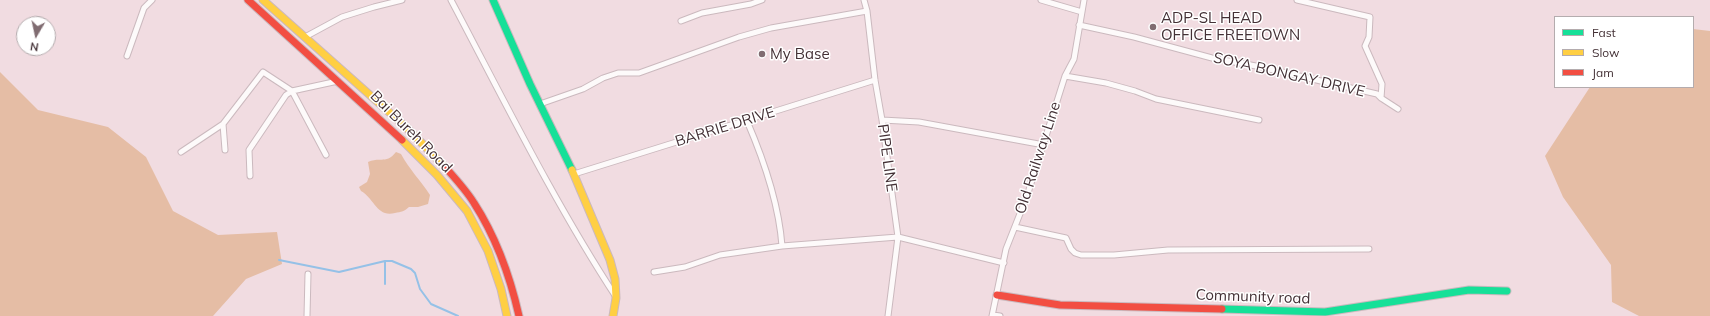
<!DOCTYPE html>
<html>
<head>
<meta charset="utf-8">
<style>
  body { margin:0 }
  #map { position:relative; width:1710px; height:316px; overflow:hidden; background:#f1dce1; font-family:Mulish,sans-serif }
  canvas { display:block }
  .legend { position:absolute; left:1554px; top:16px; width:140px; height:72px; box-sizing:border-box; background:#fff; border:1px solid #b4acae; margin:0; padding:5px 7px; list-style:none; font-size:12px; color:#433035 }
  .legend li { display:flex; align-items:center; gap:8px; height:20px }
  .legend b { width:20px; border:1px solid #b4acae }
  .north { position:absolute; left:16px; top:16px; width:40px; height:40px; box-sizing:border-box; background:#fff; border:1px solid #b4acae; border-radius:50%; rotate:189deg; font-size:11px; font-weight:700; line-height:16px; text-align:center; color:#433035 }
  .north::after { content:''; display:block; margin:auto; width:14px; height:18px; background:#806c71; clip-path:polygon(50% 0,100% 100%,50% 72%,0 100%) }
</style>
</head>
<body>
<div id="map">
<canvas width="1710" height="316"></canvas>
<ul class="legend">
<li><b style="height:5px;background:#16e098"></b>Fast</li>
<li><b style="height:5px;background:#ffcf43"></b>Slow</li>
<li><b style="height:5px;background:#f24e42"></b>Jam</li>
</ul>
<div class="north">N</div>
</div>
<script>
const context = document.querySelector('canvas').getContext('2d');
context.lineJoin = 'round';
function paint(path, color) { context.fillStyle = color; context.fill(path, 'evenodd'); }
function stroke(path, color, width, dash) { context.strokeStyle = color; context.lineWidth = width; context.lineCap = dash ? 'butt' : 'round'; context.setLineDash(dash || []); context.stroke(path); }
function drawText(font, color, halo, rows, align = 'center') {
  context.font = font + ' Mulish,sans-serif'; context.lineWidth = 3; context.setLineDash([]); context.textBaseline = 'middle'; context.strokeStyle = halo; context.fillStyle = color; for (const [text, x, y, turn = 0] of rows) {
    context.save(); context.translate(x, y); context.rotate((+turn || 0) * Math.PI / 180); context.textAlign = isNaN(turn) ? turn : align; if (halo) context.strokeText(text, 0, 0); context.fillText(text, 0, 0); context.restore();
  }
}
paint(new Path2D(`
  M 1693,29 L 1710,31 L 1710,316 L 1639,316 L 1612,302 L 1611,265 L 1563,197 L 1545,156 L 1590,87 L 1693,87 Z
  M 0,72 L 38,110 L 108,127 L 146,157 L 173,211 L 218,235 L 277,232 L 282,264 L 246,279 L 213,316 L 0,316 Z
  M 396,152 L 401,154 C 409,169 421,181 430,195 L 428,204 L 418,207 L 409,207 C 405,211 401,212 395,213 C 377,218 374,198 361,191 L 359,187 L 367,182 L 370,174 L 368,162 C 380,156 386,165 396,152 Z`), '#e5bda5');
stroke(new Path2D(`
  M 279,260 L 339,272 L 385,261 L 392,261 L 411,269 L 415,273 L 420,289 L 431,304 L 458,316
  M 385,284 L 385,261`), '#95c1e7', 2);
const street = new Path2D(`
  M 451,0 C 504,100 554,202 616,297
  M 864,0 L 867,11 L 875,80 L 882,120 L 898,237 L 888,316
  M 1041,0 L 1082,12
  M 1297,0 L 1370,17 L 1369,37 L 1365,46 L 1382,84 L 1381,98 L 1398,109
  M 681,21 L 702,13 L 751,4 L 762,0
  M 1079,25 L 1134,37 L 1212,58 L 1256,66 L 1377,94 L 1381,98
  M 305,37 L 342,17 L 374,7 L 402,0
  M 127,56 L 144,8 L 152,0
  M 1065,76 L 1106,83 L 1135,91 L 1156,99 L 1259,120
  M 540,104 L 583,89 L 603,78 L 618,73 L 639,73 L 739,37 L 771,28 L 867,11
  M 882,120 L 919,122 L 1044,145
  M 747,121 C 763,158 779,206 782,246
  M 225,150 L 223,124 L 263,72 L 292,91 L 326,155
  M 181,152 L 223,124
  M 574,174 L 875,80
  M 250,176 L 249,150 L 286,95 L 292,91 L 338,81
  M 1015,227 L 1066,238 L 1071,249 L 1075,253 L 1081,255 L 1114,255 L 1168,250 L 1369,249
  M 654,272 L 685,267 L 720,255 L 782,246 L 898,237 L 1004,263
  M 993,315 L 1000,316
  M 307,316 L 308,274
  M 992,316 L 1006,249 L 1027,196 L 1065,76 L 1074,59 L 1084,0`);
const fast = new Path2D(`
  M 493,0 L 530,84 L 572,170
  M 1222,309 L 1325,312 L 1469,290 L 1507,291`);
const slow = new Path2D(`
  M 263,0 L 407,128 L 445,167
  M 402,140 L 437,175 L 467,211 L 488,251 L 501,289 L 507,316
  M 572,170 L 610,260 L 615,279 L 616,298 L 613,316`);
const jam = new Path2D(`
  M 248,0 L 402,140
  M 445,167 C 455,178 466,190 474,203 C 496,237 510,276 519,316
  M 997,295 L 1060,305 L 1222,309`);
stroke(street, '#cbb9be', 7);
stroke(fast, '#cbb9be', 9);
stroke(slow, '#cbb9be', 9);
stroke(jam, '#cbb9be', 9);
stroke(street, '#fdfafa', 5);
stroke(fast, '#16e098', 7);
stroke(slow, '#ffcf43', 7);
stroke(jam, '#f24e42', 7);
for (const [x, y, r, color] of [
  [1153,27,4,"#806c71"],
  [762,54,4,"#806c71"]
]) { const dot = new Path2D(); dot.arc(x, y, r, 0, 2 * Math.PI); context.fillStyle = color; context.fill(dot); stroke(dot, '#fff', 1.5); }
drawText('15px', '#433035', '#fff', [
  ["ADP-SL HEAD",1161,18],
  ["OFFICE FREETOWN",1161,35],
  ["My Base",770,54]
], 'left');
drawText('15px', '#433035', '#fff', [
  ["SOYA BONGAY DRIVE",1289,75,13],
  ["BARRIE DRIVE",725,127,-17],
  ["Bai Bureh Road",411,132,45],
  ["PIPE LINE",887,158,82],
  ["Old Railway Line",1038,158,-72],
  ["Community road",1253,297,2]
]);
</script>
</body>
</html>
